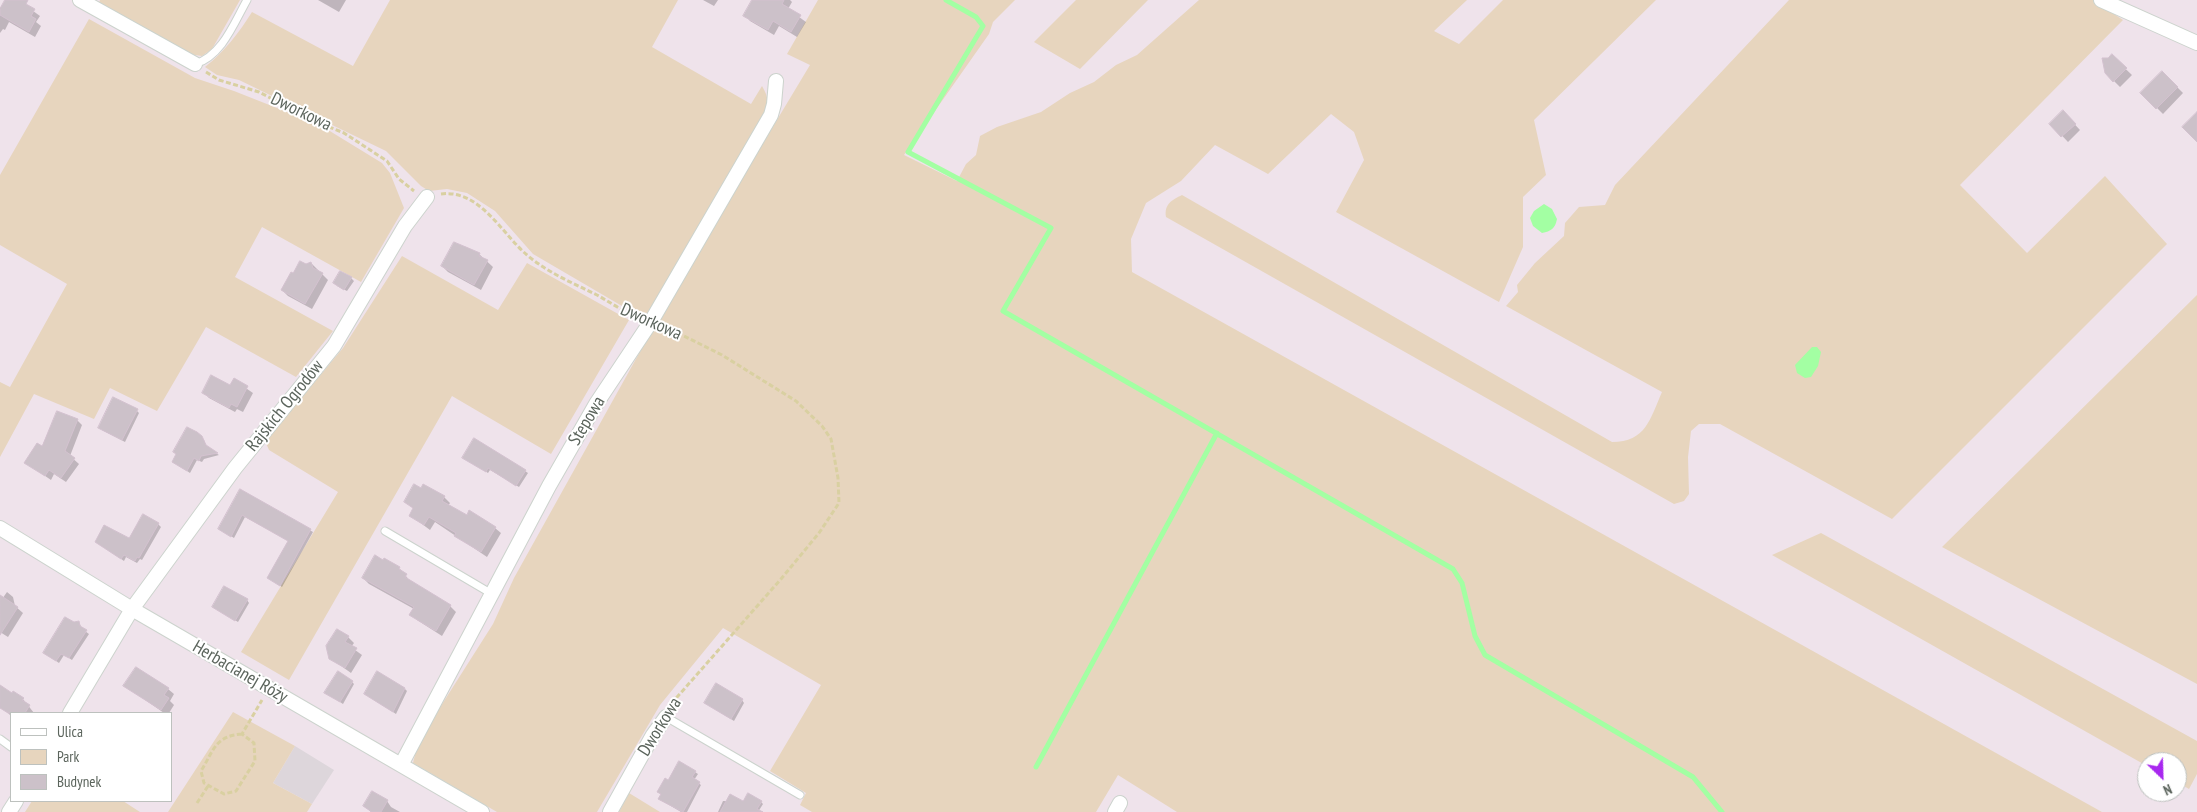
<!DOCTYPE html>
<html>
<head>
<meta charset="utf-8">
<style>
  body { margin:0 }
  #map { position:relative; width:2197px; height:812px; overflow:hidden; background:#efe3eb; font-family:"PT Sans Narrow",sans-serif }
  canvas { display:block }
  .legend { position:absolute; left:10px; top:712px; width:162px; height:90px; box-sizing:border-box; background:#fff; border:1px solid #bdc1be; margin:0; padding:6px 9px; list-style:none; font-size:15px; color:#5b645c }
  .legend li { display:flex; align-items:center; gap:10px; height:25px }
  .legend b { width:25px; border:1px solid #bdc1be }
  .north { position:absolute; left:2137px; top:752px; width:50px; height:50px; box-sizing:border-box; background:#fff; border:1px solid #bdc1be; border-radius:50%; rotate:156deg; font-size:14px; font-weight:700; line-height:20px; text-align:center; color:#5b645c }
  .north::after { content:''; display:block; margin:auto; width:18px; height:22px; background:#a828ef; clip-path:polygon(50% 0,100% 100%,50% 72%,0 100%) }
</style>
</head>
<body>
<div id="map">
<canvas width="2197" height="812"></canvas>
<ul class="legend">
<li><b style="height:6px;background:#fff"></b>Ulica</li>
<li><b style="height:14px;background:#e7d5be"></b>Park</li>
<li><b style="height:14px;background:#ccc1c9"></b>Budynek</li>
</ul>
<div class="north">N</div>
</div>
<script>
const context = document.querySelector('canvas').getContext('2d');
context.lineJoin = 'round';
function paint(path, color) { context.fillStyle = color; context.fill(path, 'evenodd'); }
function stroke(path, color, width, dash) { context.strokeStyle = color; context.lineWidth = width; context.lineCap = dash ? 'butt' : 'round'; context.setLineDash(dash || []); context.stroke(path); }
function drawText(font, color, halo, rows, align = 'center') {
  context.font = font + ' "PT Sans Narrow",sans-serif'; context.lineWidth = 4; context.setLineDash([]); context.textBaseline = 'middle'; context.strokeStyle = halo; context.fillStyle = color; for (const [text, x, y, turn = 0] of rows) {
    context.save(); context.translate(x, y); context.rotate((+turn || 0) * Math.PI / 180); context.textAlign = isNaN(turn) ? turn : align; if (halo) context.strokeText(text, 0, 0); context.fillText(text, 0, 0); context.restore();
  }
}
paint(new Path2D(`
  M 295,746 L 334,770 L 312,804 L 273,783 Z`), '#ddd6db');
paint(new Path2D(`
  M 100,0 L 240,0 L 212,49 L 202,56 L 188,54 L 99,3 Z
  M 390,0 L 678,0 L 652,47 L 751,104 L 762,86 C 769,98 769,104 766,118 L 651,312 L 642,314 L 622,306 L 533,254 L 495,211 L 467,193 L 447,189 L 429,191 L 421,186 L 386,151 L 239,80 L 217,75 L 205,67 C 225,51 238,34 252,12 L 353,66 Z
  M 818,0 L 1015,0 L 993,22 L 989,34 L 904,155 L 957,181 L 966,164 L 976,155 L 980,136 L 997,127 L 1041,112 L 1070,93 L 1094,82 L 1116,65 L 1137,55 L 1199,0 L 1467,0 L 1434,31 L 1459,44 L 1503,0 L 1656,0 L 1534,120 L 1546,175 L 1523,197 L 1523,247 L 1499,302 L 1336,212 L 1364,160 L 1354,132 L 1331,114 L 1268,174 L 1215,145 L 1181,181 L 1146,203 L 1131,239 L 1132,272 L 2102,812 L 1177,812 L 1118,775 L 1096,812 L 812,812 L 800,805 L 806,793 L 770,771 L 821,685 L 723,628 L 660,705 L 597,812 L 497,812 L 413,763 L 418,742 L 493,624 L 514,578 L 671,296 L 810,65 L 787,54 Z
  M 1076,0 L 1148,0 L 1080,69 L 1034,42 Z
  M 1789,0 L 2093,0 L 2123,20 L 1960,185 L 2027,253 L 2105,176 L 2167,244 L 1892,519 L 1720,424 L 1699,424 L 1691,431 L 1688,457 L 1689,494 L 1684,501 L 1674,504 L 1166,217 C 1164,204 1172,200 1182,195 L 1612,442 C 1646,442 1650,419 1662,392 L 1506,306 L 1518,292 L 1517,285 L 1535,263 L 1564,236 L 1565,223 L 1579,207 L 1605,205 L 1615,185 Z
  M 89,19 L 195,78 L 234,91 L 320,125 L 382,163 L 390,173 L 404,208 L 361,282 L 262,227 L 235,277 L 333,331 L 296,377 L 206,327 L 157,411 L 110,388 L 94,419 L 34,394 L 0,457 L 0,382 L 10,387 L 67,284 L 0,245 L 0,175 Z
  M 402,256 L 498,310 L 527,263 L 629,320 L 551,454 L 452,396 L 289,680 L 241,652 L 338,492 L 269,450 L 265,441 L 343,348 Z
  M 2197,295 L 2197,684 L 1942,547 Z
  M 1821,533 L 2197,741 L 2197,774 L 2189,789 L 2177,782 L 2177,762 L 2147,762 L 2147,766 L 1772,555 Z
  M 233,712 L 295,746 L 273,783 L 312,804 L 307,812 L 168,812 Z
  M 629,793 L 660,812 L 619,812 Z
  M 32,801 L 123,801 L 140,812 L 25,812 Z`), '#e7d5be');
paint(new Path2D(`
  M 1544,204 L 1552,209 L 1557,219 C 1555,229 1551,231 1542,233 L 1533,226 L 1530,218 L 1534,211 Z
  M 1812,347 L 1817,347 L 1821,352 L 1818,366 L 1811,377 L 1805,378 L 1797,373 L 1795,365 Z`), '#a3ffa3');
paint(new Path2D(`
  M 7,0 L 18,0 L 40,16 L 36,22 L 41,26 L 35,37 L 9,22 L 5,30 L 3,29 L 0,33 L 0,8 Z
  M 318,0 L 346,0 L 339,12 Z
  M 703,0 L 718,0 L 714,6 Z
  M 753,0 L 790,0 L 792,2 L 788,9 L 806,22 L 797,37 L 779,26 L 774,35 L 750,21 L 745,15 Z
  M 2112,56 L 2132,75 L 2120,87 L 2106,73 L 2108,59 Z
  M 2162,72 L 2183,93 L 2163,114 L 2142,93 Z
  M 2063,112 L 2080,130 L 2068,142 L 2051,124 Z
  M 464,246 L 479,254 L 493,267 L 481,290 L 448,272 L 442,266 Z
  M 311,263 L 328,280 L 312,309 L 288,296 L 282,290 L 294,275 Z
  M 351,278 L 354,281 L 347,291 L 337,286 Z
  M 234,380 L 253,393 L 243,412 L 237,409 L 235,412 L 209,398 L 203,392 L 230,387 Z
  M 137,411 L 139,413 L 125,442 L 102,430 Z
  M 77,420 L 82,425 L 70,456 L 79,464 L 66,482 L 54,474 L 51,480 L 26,463 Z
  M 197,433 L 204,440 L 207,448 L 219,455 L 204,459 L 202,462 L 197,460 L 190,473 L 173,462 Z
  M 467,460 L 525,471 L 528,473 L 519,487 L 490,470 L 488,473 Z
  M 424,486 L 444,497 L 450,503 L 448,506 L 467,517 L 495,528 L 501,533 L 487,557 L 435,522 L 430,530 L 410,515 L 414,509 L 406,502 Z
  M 241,491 L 313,532 L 282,587 L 269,578 L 289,541 L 245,517 L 234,538 L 220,529 Z
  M 158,524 L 161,527 L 142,560 L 140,559 L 137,563 L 126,557 L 124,561 L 99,544 L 130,539 Z
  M 400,569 L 411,582 L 450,606 L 456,612 L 442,636 L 417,620 L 411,614 L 414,609 L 369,584 L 363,578 L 396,575 Z
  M 7,592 L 13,597 L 15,606 L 23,613 L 8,637 L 0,632 L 0,602 Z
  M 247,600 L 249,603 L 238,622 L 214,607 Z
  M 79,622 L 82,629 L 89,634 L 72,660 L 64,655 L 59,663 L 47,655 L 74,624 Z
  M 348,637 L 354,643 L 351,647 L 362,655 L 351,673 L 330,658 Z
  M 352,682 L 354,684 L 343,704 L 329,695 Z
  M 125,686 L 168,689 L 174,694 L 170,701 L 174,705 L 169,713 L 164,713 Z
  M 0,687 L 23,699 L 34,713 L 11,713 L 11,716 L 0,705 Z
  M 405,689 L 407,691 L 396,714 L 368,696 Z
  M 742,700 L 744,703 L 734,721 L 705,703 Z
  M 695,772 L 698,774 L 694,780 L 701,785 L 687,812 L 681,812 L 659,799 L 662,795 L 658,792 L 669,782 Z
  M 387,801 L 391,807 L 400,812 L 371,812 L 364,806 Z
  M 723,801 L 761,802 L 763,804 L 758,812 L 718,812 Z`), '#0003');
stroke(new Path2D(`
  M 946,0 L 976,17 L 983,26 L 908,152 L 1051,228 L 1003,311 L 1453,569 L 1462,583 L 1475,636 L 1485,655 L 1693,777 L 1722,812
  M 1036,767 L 1217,433`), '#a3ffa3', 5);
const building = new Path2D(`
  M 5,0 L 28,0 L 26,4 L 35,9 L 31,16 L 36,19 L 29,32 L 0,15 L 0,9 Z
  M 752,0 L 784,0 L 782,4 L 801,15 L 791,32 L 773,21 L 768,30 L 743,16 Z
  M 2112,54 L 2127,68 L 2113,82 L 2105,73 L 2102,58 L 2108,58 Z
  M 2162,71 L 2178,87 L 2156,109 L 2140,93 Z
  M 2063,110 L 2076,124 L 2061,137 L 2049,124 Z
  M 2197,112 L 2197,142 L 2182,127 Z
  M 454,242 L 480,253 L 479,256 L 488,260 L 474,285 L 441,266 Z
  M 300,261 L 306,264 L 311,262 L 313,268 L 323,273 L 305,304 L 281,290 L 291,272 L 293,273 Z
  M 340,271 L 352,277 L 344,290 L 333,283 Z
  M 211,375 L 230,385 L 234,378 L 248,386 L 237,407 L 231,404 L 229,408 L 202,393 Z
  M 113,397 L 138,409 L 122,440 L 98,428 Z
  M 57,411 L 78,419 L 65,451 L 75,458 L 61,478 L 49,470 L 45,476 L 24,463 L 37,443 L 42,446 Z
  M 187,427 L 197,432 L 202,436 L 206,445 L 218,453 L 201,456 L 199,461 L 194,458 L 187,471 L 172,462 L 176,454 L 173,452 Z
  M 474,438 L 526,470 L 516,486 L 488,468 L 486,472 L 462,458 Z
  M 414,484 L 421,488 L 423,484 L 445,496 L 442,501 L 467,515 L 469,510 L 496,527 L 481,552 L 454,536 L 456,533 L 429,517 L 424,525 L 409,516 L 413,508 L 404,502 Z
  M 240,489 L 311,529 L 280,586 L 267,578 L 288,541 L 242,515 L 231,537 L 218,529 Z
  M 143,514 L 159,523 L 139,558 L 137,557 L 135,561 L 124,555 L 121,559 L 95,542 L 104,525 L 129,538 Z
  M 375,555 L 383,560 L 384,558 L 400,567 L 399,569 L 407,574 L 405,577 L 451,605 L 436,631 L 409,615 L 414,607 L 362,578 Z
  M 224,586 L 248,599 L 235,621 L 212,607 Z
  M 0,595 L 18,607 L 0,635 Z
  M 65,617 L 74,622 L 79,621 L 80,626 L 87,630 L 69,658 L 61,654 L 56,661 L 43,653 Z
  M 337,629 L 349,636 L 345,642 L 357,648 L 345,668 L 329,659 L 326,646 Z
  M 136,667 L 169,688 L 164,695 L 169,698 L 161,710 L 123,686 Z
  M 338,671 L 353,681 L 340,702 L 324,693 Z
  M 377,671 L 405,688 L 393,712 L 364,694 Z
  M 716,683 L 743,699 L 731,719 L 704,703 Z
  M 0,685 L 12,693 L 13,691 L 24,698 L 22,700 L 30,705 L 25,713 L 8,713 L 0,708 Z
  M 679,761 L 696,771 L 692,777 L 700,782 L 683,812 L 658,799 L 661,794 L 657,792 L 665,778 L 668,780 Z
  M 372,791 L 388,800 L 381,812 L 372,812 L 363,806 Z
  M 748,793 L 762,801 L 757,809 L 763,812 L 720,812 L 730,794 L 743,801 Z`);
paint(building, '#ccc1c9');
stroke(building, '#d3c1cf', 1);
const lane = new Path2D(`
  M 195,64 C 222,56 234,23 247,0
  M 385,531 L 492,594
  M 666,717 L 800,795
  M 0,739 L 11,747`);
const street = new Path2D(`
  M 80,0 L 195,64
  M 2101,0 L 2197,43
  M 0,528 L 132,609 L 482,812
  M 70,713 L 132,609 L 235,468 L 334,346 L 405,226 L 427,197
  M 401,765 L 549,486 L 596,404 L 652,320 L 771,115 L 774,104 L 776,81
  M 9,812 L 16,801
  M 610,812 L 653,735 L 666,717
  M 1115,812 L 1120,803`);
stroke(lane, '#ccd3cd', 9);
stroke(street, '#ccd3cd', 16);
stroke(new Path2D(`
  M 206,72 L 219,80 L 259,92 L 317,122 L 344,133 L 387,161 L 399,179 L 414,191
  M 441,194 C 480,189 502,234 527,255 C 548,273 573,283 597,295 C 610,302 623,312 637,316
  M 664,326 L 722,355 L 796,401 L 822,426 L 831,439 L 838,478 L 839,503 L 819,533 L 781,579 L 671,704
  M 242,734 C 215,736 214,750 201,771 L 204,783 L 224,794 L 236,791 L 255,761 L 254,743 L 242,734 L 262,700
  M 197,803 L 208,786`), '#d9d0a1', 3, [5, 2.5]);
stroke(lane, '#fff', 7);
stroke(street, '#fff', 14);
drawText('18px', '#5b645c', '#fff', [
  ["Dworkowa",301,112,26],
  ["Dworkowa",651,322,24],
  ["Rajskich Ogrodów",285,406,-51],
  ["Stepowa",587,421,-59],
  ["Herbacianej Róży",240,672,30],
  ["Dworkowa",660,727,-58]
]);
</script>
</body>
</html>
